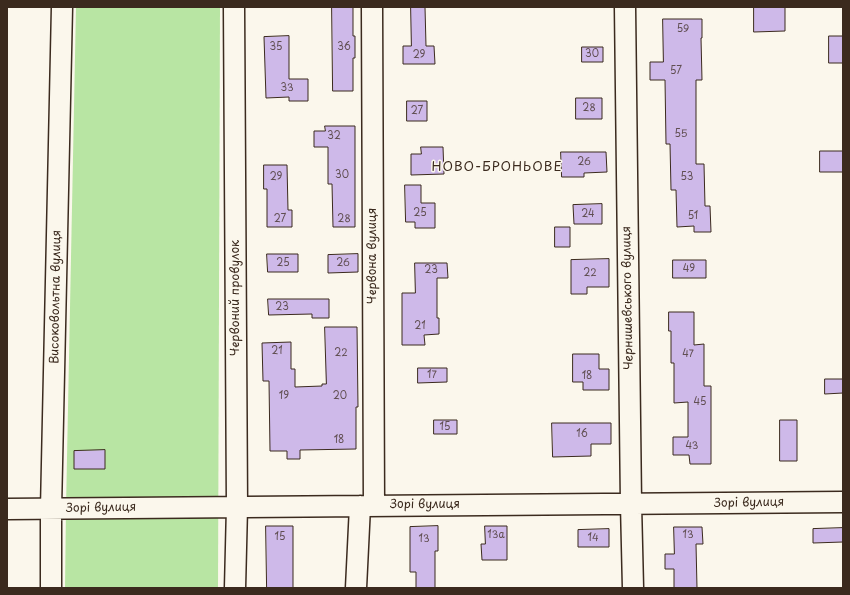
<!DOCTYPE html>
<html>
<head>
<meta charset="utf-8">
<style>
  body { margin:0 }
  #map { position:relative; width:850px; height:595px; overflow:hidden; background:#fbf7ec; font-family:"Playpen Sans",sans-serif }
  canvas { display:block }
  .frame { position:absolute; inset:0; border:8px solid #3b2a1e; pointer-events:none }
</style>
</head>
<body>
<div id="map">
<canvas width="850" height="595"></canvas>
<div class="frame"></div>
</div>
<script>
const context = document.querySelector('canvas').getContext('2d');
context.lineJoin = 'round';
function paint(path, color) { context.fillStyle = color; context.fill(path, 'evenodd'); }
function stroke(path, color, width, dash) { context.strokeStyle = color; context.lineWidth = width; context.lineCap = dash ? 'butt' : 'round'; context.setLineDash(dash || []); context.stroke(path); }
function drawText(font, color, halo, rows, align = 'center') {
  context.font = font + ' "Playpen Sans",sans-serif'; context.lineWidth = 3; context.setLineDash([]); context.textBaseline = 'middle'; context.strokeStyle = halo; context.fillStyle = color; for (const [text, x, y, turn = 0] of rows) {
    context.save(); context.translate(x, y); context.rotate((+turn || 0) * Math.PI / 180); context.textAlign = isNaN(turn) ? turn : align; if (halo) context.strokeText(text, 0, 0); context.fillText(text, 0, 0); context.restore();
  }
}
paint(new Path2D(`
  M 76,7 L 220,7 L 218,588 L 65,588 L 66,508 Z`), '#b8e5a3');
const building = new Path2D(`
  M 332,7 L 353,7 L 353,36 L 355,36 L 355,58 L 353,58 L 353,91 L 333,91 Z
  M 411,7 L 425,7 L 426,46 L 434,46 L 435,64 L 403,64 L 403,46 L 411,46 Z
  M 754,7 L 785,7 L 785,31 L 754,32 Z
  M 663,19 L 702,19 L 702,38 L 701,38 L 702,80 L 696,80 L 696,164 L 704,164 L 705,206 L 710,206 L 711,232 L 694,232 L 694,226 L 677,227 L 676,190 L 671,190 L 670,144 L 666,144 L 665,80 L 650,80 L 650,62 L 663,62 Z
  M 289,36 L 289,79 L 308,79 L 308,101 L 289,101 L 289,97 L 266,98 L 264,37 Z
  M 829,36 L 843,36 L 843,63 L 829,63 Z
  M 582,47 L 603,47 L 603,62 L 582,62 Z
  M 576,98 L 602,98 L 602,119 L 576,119 Z
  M 407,101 L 427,101 L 427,121 L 407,121 Z
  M 325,126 L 355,126 L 355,227 L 333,227 L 332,184 L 328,184 L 328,147 L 314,147 L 314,131 L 325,131 Z
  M 421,147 L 443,147 L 444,174 L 411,175 L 411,154 L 421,154 Z
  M 820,151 L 843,151 L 843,172 L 820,172 Z
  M 561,152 L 606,152 L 607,172 L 584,173 L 584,177 L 562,177 Z
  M 264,165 L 287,165 L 288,210 L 292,210 L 292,227 L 267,227 L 267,189 L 264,189 Z
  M 405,185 L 421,185 L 421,203 L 435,203 L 435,228 L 415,228 L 415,222 L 406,222 Z
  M 602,204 L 602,224 L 574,224 L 573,205 Z
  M 555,227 L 570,227 L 570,247 L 555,247 Z
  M 267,254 L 298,254 L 298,272 L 268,272 Z
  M 358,254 L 358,272 L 328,273 L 328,255 Z
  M 609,259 L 609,287 L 587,287 L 587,294 L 571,294 L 571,260 Z
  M 673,260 L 706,260 L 706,278 L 673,278 Z
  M 415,263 L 447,263 L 448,278 L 437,278 L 437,318 L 439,318 L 439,334 L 424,335 L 425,345 L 402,345 L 402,293 L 415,293 Z
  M 268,299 L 329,299 L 329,318 L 312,318 L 312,314 L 269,315 Z
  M 669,312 L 694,312 L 694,345 L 704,344 L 704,386 L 711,386 L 711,464 L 690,464 L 689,455 L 673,455 L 673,437 L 688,437 L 688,402 L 674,403 L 674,363 L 671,363 L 671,331 L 669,331 Z
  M 325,327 L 357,327 L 358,407 L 356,407 L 356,449 L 300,450 L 300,459 L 287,459 L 287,451 L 270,451 L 269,381 L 263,381 L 262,343 L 291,342 L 291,369 L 295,369 L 295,387 L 322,386 L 322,384 L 326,384 Z
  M 573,354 L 599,354 L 599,369 L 609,369 L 609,390 L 583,390 L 583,382 L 573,382 Z
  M 418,368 L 447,368 L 447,382 L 418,383 Z
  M 825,379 L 843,379 L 843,393 L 825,394 Z
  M 434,420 L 457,420 L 457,434 L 434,434 Z
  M 780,420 L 797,420 L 797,461 L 780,461 Z
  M 552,423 L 611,423 L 611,444 L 591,444 L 591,456 L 553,457 Z
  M 105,450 L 105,469 L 74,469 L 74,451 Z
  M 266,526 L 293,526 L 293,588 L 267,588 Z
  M 438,526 L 438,551 L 435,551 L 435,588 L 416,588 L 416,572 L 410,572 L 410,527 Z
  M 485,526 L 507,526 L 507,560 L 482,560 L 481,544 L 485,544 Z
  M 674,527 L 702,527 L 703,544 L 696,544 L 697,588 L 674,588 L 674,569 L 665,569 L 665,554 L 674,554 Z
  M 843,528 L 843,542 L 813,543 L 813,529 Z
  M 609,529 L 609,547 L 578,547 L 578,530 Z`);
paint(building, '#ceb9e9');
stroke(building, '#3b2a1e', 1);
const minor = new Path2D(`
  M 234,7 L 237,507 L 235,588
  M 372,7 L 374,506
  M 625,7 L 631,504 L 633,588
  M 7,509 L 843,502
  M 51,588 L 51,509 L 62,7
  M 356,588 L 360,506`);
stroke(minor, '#3b2a1e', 23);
stroke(minor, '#fbf7ec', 20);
drawText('10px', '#604e51', null, [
  ["59",683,29],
  ["35",276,47],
  ["36",344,47],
  ["30",592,54],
  ["29",419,55],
  ["57",676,71],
  ["33",287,88],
  ["28",589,108],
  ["27",417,111],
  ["55",681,134],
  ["32",334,136],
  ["26",584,162],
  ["30",342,175],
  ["29",276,177],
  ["53",687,177],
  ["25",420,213],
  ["24",588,214],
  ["51",693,216],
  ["27",280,219],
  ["28",344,219],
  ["25",283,263],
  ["26",343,263],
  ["49",689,269],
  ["23",431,270],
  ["22",590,273],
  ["23",282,307],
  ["21",420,326],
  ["21",277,351],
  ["22",341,353],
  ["47",688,354],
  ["17",432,375],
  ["18",587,376],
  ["19",284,396],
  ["20",340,396],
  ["45",700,402],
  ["15",445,427],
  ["16",582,434],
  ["18",339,440],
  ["43",692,446],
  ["13а",496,535],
  ["13",688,535],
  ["15",280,537],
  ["14",593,538],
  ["13",424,539]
]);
drawText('12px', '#3b2a1e', '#fbf7ec', [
  ["Червона вулиця",373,256,-90],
  ["Високовольтна вулиця",56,297,-89],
  ["Червоний провулок",236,298,-90],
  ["Чернишевського вулиця",628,298,-91],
  ["Зорі вулиця",749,503,-1],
  ["Зорі вулиця",425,505],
  ["Зорі вулиця",101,508,-1]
]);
context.letterSpacing = '1px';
drawText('13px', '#3b2a1e', '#fbf7ec', [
  ["НОВО-БРОНЬОВЕ",497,167]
]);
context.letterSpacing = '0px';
</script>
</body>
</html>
